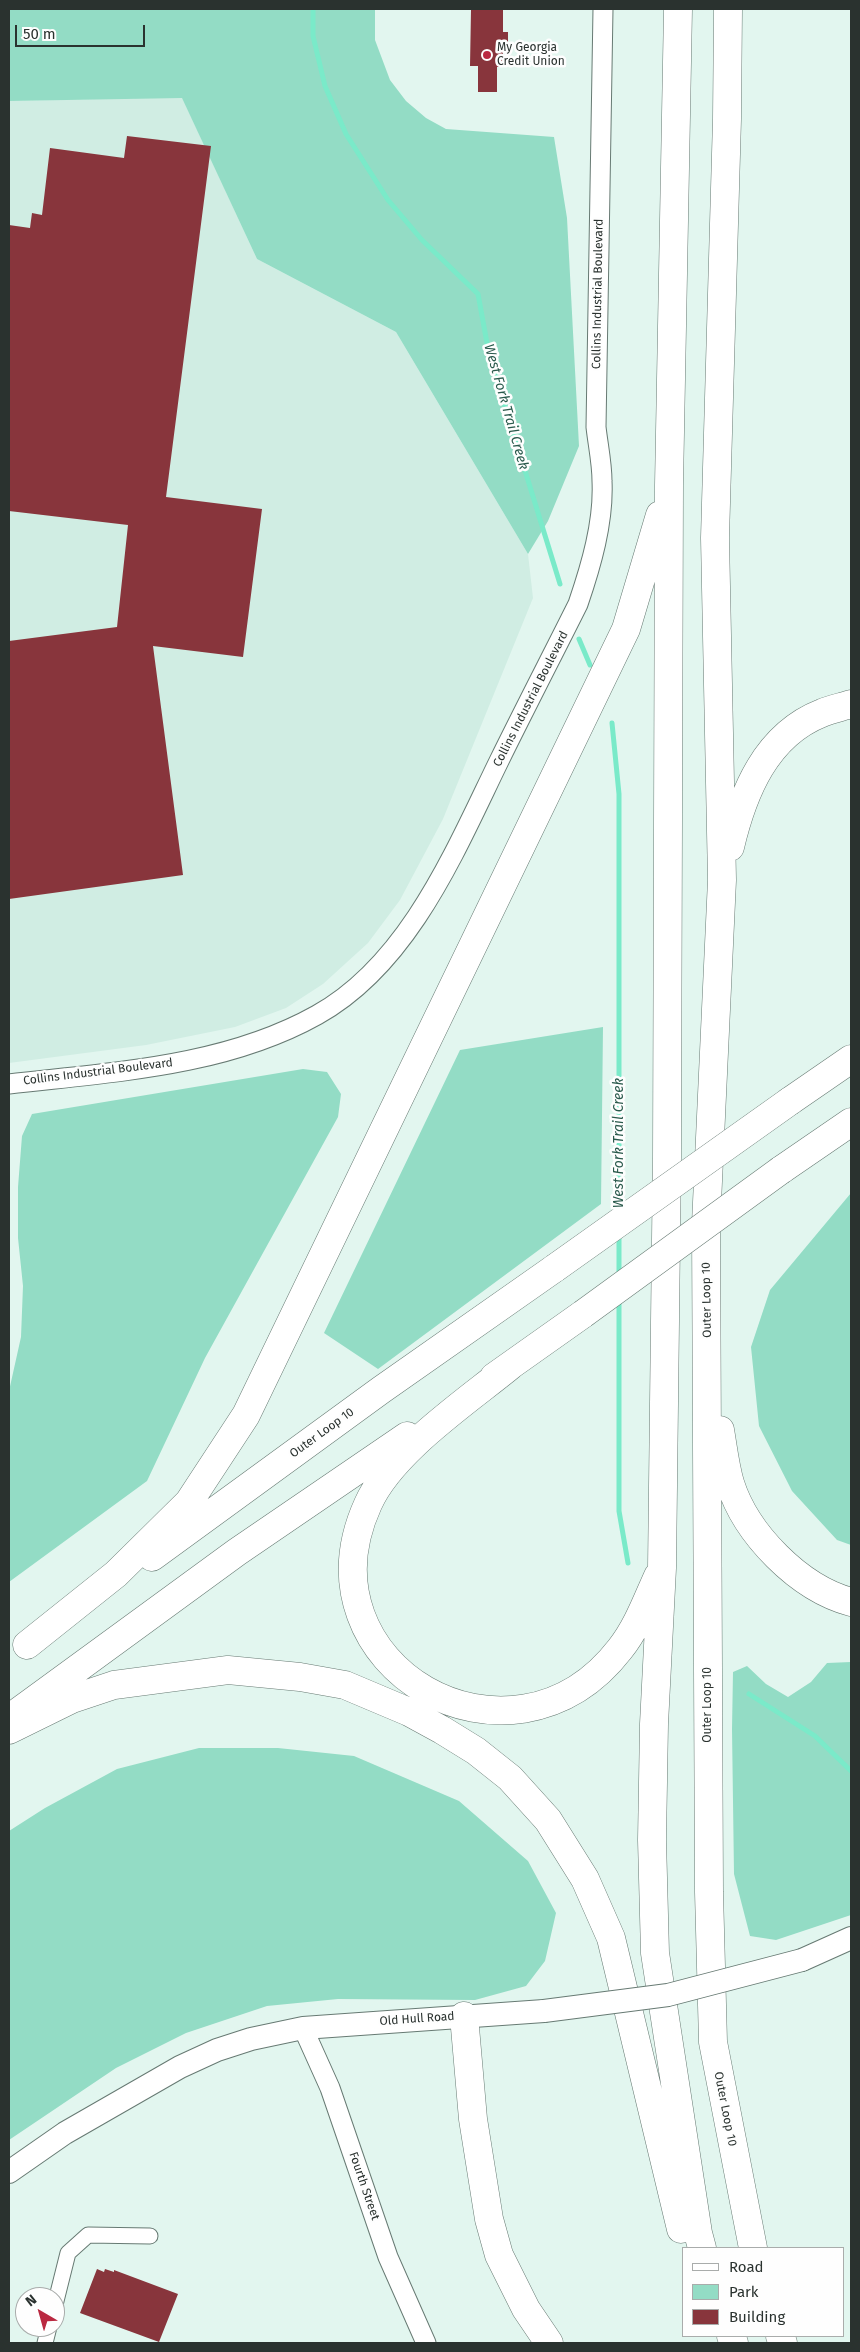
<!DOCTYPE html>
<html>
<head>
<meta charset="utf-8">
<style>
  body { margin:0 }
  #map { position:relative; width:860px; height:2352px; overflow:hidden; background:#e2f6ef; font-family:"Fira Sans",sans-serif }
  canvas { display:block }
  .frame { position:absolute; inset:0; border:10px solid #2a322f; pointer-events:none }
  .legend { position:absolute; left:682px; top:2247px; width:162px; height:90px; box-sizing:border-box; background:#fefefe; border:1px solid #a9acab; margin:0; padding:6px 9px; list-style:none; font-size:15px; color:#2a322f }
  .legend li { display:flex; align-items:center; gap:10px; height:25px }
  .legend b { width:25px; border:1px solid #a9acab }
  .north { position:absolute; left:15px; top:2287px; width:50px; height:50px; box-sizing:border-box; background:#fefefe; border:1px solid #a9acab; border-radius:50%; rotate:322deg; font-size:14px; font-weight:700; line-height:20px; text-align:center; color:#2a322f }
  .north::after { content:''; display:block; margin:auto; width:18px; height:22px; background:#ba2941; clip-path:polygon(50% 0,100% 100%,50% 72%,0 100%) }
  .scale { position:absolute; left:15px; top:25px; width:130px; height:22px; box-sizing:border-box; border:2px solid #2a322f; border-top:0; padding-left:6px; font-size:15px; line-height:18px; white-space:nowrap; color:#2a322f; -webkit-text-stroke:4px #fefefe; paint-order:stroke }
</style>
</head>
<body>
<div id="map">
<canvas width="860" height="2352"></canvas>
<div class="frame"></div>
<ul class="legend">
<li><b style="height:6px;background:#fff"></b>Road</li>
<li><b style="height:14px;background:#93dcc5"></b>Park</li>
<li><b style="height:14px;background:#88353c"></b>Building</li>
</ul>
<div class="north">N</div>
<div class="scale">50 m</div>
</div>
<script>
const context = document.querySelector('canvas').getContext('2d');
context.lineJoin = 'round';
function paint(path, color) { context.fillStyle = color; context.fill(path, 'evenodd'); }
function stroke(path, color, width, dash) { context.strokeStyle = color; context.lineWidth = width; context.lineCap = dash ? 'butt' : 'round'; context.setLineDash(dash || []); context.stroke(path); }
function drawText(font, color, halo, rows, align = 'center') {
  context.font = font + ' "Fira Sans",sans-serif'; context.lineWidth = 5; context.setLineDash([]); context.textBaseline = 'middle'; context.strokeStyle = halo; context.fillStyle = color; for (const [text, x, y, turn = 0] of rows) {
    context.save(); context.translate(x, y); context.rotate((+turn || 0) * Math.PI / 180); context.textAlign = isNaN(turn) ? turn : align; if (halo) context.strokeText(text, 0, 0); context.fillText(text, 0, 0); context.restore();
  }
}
paint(new Path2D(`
  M 182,97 L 257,259 L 396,332 L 528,554 L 533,598 L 443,819 L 400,900 L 368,943 L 323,984 L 286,1008 L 235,1027 L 146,1045 L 9,1063 L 9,101 Z`), '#d0ede3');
paint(new Path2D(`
  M 9,9 L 375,9 L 375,40 L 390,80 L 406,101 L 426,118 L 446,129 L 554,137 L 567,218 L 579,446 L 548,521 L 528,554 L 396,332 L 257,259 L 182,98 L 9,101 Z
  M 603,1027 L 601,1204 L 378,1369 L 324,1333 L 460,1050 Z
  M 303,1069 L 327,1072 L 341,1094 L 338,1117 L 205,1358 L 147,1481 L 9,1582 L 9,1391 L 21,1337 L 23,1286 L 18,1238 L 18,1187 L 22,1136 L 32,1114 Z
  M 851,1193 L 851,1545 L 837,1540 L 792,1491 L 759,1426 L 751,1347 L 770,1290 Z
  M 851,1662 L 851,1915 L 776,1940 L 750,1936 L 734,1874 L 732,1729 L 733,1672 L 747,1666 L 766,1684 L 788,1697 L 811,1682 L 827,1663 Z
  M 199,1748 L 278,1748 L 354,1756 L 459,1801 L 528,1861 L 556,1913 L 545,1961 L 526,1986 L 475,2000 L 338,1999 L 267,2006 L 186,2033 L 116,2068 L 9,2140 L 9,1831 L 45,1808 L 117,1769 Z`), '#93dcc5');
stroke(new Path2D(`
  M 313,9 L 313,36 L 325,86 L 346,134 L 388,200 L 422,240 L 478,294 L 489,354 L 560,584
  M 579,639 L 590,665
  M 612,723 L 619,794 L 619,1212
  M 619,1277 L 619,1233
  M 619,1298 L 619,1511 L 628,1563
  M 749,1694 L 815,1736 L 851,1771`), '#7aeac9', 5);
paint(new Path2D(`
  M 471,10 L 503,10 L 503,32 L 508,32 L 508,44 L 503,45 L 503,67 L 497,67 L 497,92 L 478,92 L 478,66 L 470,66 Z
  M 127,136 L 211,146 L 166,497 L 262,509 L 243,657 L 153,646 L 183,875 L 9,899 L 9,641 L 117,627 L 128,525 L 9,511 L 9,225 L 30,228 L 32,213 L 42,215 L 50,148 L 124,158 Z
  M 97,2269 L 104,2272 L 105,2269 L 114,2272 L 114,2270 L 178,2294 L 159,2342 L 80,2313 Z`), '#88353c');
const minor = new Path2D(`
  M 55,2305 L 68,2253 L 88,2235 L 150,2236
  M 45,2343 L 49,2327`);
const tertiary = new Path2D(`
  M 9,1084 C 112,1072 224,1067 317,1015 C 409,964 455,851 499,761 C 525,708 552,656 578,604 C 591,566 604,522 602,481 C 602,463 598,445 596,427 L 603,9
  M 303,2028 L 330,2088 L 388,2257 L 426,2343`);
const secondary = new Path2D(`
  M 802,1960 L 851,1938
  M 9,2172 L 65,2133 L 180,2067 L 217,2050 L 251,2039 L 303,2028 L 544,2011`);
const motorway = new Path2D(`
  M 678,9 L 669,485 L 667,1157 L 662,1568 L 654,1724 L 652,1840 L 655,1953 L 698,2233 L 702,2248
  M 728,9 L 727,119 L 715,538 L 722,880 L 706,1224 L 709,1892 L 713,2042 L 753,2248
  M 730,847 C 743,792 766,735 822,713 C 831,709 842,707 851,704
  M 790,1101 L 851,1059
  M 781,1170 L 851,1122
  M 510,1366 C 466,1402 391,1452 368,1504 C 294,1666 511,1790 620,1649 C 637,1628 647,1600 658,1576
  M 494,1377 L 583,1314
  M 720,1430 C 723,1447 725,1466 730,1483 C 746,1534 799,1588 851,1602
  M 152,1557 L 381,1390 L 555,1268
  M 27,1645 L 116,1574 L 189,1502 L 246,1415 L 626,629 L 660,515
  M 18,1712 L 237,1552 L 407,1436
  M 9,1730 L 72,1699 L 114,1685 L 228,1670 L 300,1677 L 345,1685 L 409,1712 L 442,1730 L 476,1751 L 510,1778 L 548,1820 L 585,1879 L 611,1938 L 681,2229
  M 464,2016 L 473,2119 L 489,2219 L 499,2255 L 526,2309 L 549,2343
  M 731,2336 L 734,2343
  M 780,2336 L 783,2343`);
stroke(minor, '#677a73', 17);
stroke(tertiary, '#677a73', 21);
stroke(secondary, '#677a73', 24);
stroke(motorway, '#677a73', 29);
stroke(minor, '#fff', 15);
stroke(tertiary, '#fff', 19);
stroke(secondary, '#fff', 22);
stroke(motorway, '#fff', 28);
const secondaryBridge = new Path2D(`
  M 544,2011 L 668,1995 L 802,1960`);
const motorwayBridge = new Path2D(`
  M 555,1268 L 790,1101
  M 583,1314 L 781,1170`);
stroke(secondaryBridge, '#677a73', 24, []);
stroke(motorwayBridge, '#677a73', 29, []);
stroke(secondaryBridge, '#fff', 22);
stroke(motorwayBridge, '#fff', 28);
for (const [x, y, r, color] of [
  [487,55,5,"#ba2941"]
]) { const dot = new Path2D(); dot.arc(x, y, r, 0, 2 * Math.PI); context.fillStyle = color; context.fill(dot); stroke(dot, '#fefefe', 2); }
drawText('12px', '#2a322f', '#fefefe', [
  ["My Georgia",497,48],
  ["Credit Union",497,62]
], 'left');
drawText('12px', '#2a322f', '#fefefe', [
  ["Collins Industrial Boulevard",598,294,-89],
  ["Collins Industrial Boulevard",531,699,-63],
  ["Collins Industrial Boulevard",98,1072,-7],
  ["Outer Loop 10",707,1300,-91],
  ["Outer Loop 10",322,1433,-36],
  ["Outer Loop 10",708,1705,-90],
  ["Old Hull Road",417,2019,-4],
  ["Outer Loop 10",725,2109,79],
  ["Fourth Street",364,2186,71]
]);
drawText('italic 14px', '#2a5a4c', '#fefefe', [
  ["West Fork Trail Creek",506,407,74],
  ["West Fork Trail Creek",619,1143,-90]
]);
</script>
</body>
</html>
